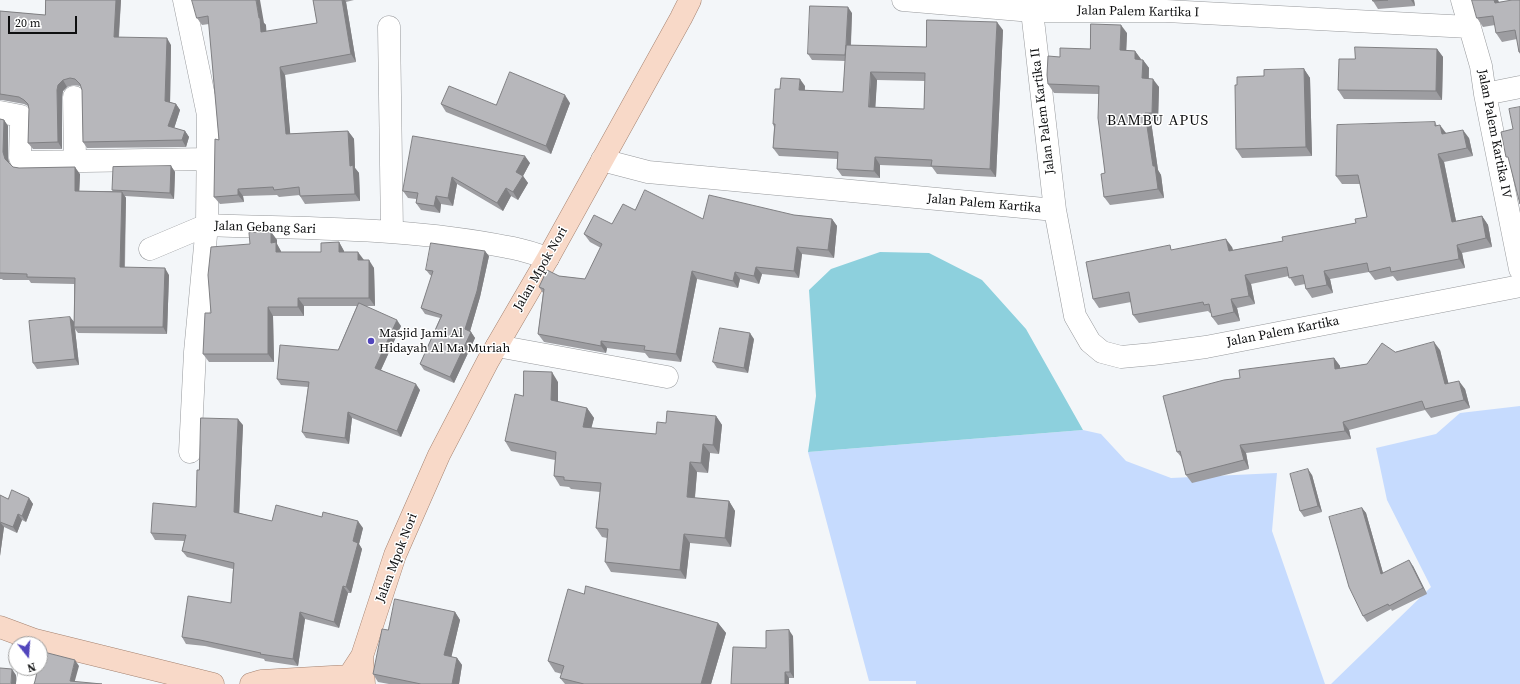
<!DOCTYPE html>
<html>
<head>
<meta charset="utf-8">
<style>
  body { margin:0 }
  #map { position:relative; width:1520px; height:684px; overflow:hidden; background:#f3f6f9; font-family:"Source Serif 4",serif }
  canvas { display:block }
  .north { position:absolute; left:8px; top:636px; width:40px; height:40px; box-sizing:border-box; background:#fff; border:1px solid #9f9f9f; border-radius:50%; rotate:163deg; font-size:11px; font-weight:700; line-height:16px; text-align:center; color:#0e0f10 }
  .north::after { content:''; display:block; margin:auto; width:14px; height:18px; background:#5145bc; clip-path:polygon(50% 0,100% 100%,50% 72%,0 100%) }
  .scale { position:absolute; left:8px; top:16px; width:69px; height:18px; box-sizing:border-box; border:2px solid #0e0f10; border-top:0; padding-left:5px; font-size:12px; line-height:14px; white-space:nowrap; color:#0e0f10; -webkit-text-stroke:3px #fff; paint-order:stroke }
</style>
</head>
<body>
<div id="map">
<canvas width="1520" height="684"></canvas>
<div class="north">N</div>
<div class="scale">20 m</div>
</div>
<script>
const context = document.querySelector('canvas').getContext('2d');
context.lineJoin = 'round';
function paint(path, color) { context.fillStyle = color; context.fill(path, 'evenodd'); }
function stroke(path, color, width, dash) { context.strokeStyle = color; context.lineWidth = width; context.lineCap = dash ? 'butt' : 'round'; context.setLineDash(dash || []); context.stroke(path); }
function drawText(font, color, halo, rows, align = 'center') {
  context.font = font + ' "Source Serif 4",serif'; context.lineWidth = 3; context.setLineDash([]); context.textBaseline = 'middle'; context.strokeStyle = halo; context.fillStyle = color; for (const [text, x, y, turn = 0] of rows) {
    context.save(); context.translate(x, y); context.rotate((+turn || 0) * Math.PI / 180); context.textAlign = isNaN(turn) ? turn : align; if (halo) context.strokeText(text, 0, 0); context.fillText(text, 0, 0); context.restore();
  }
}
paint(new Path2D(`
  M 1520,406 L 1520,684 L 1331,684 L 1431,587 L 1387,500 L 1376,448 L 1436,434 L 1460,413 Z
  M 1083,430 L 1101,434 L 1126,461 L 1171,478 L 1277,473 L 1272,531 L 1325,684 L 916,684 L 916,681 L 869,681 L 808,452 Z`), '#c6dbfe');
paint(new Path2D(`
  M 880,252 L 929,253 L 982,280 L 1026,329 L 1083,430 L 808,452 L 816,396 L 809,290 L 831,269 Z`), '#8dd0dd');
const minor = new Path2D(`
  M 184,0 L 208,115 L 207,225 C 306,229 409,227 507,247 C 521,249 535,254 548,258
  M 903,0 L 1032,11 L 1166,11 L 1469,27
  M 1462,0 L 1481,66 L 1485,94 L 1520,269
  M 1032,11 L 1055,210
  M 389,27 L 392,232
  M 1485,94 L 1520,87
  M 74,97 L 75,161
  M 0,112 L 21,116 L 20,158 L 23,162 L 208,159
  M 602,160 L 648,172 L 1055,210 L 1075,316 L 1090,342 L 1102,352 L 1121,357 L 1153,354 L 1206,347 L 1520,286
  M 150,249 L 207,225 L 195,352 L 190,452
  M 497,346 L 667,377
  M 27,684 L 30,668`);
const major = new Path2D(`
  M 0,627 L 35,640 L 213,684
  M 362,656 L 364,684
  M 251,684 L 261,681 L 349,676
  M 345,684 L 349,676 L 362,656 L 395,555 L 439,455 L 488,361 L 548,258 L 681,18 L 690,0`);
stroke(minor, '#97999c', 23);
stroke(major, '#a48270', 23);
stroke(minor, '#fff', 22);
stroke(major, '#f8d9c8', 22);
paint(new Path2D(`
  M 46,0 L 121,0 L 119,37 L 171,45 L 170,102 L 176,104 L 180,110 L 174,128 L 185,131 L 189,137 L 186,147 L 87,148 L 83,142 L 82,90 L 81,87 L 80,86 L 74,85 L 67,87 L 63,91 L 62,97 L 62,149 L 33,149 L 28,143 L 29,109 L 28,106 L 24,104 L 2,100 L 0,100 L 0,11 L 45,15 Z
  M 192,0 L 264,23 L 266,25 L 266,32 L 317,23 L 313,0 L 354,0 L 346,2 L 356,62 L 285,75 L 290,134 L 348,131 L 354,139 L 355,168 L 359,173 L 360,201 L 305,204 L 300,196 L 300,195 L 279,197 L 277,195 L 243,196 L 244,202 L 220,204 L 214,197 L 219,140 L 209,24 L 202,25 L 197,18 Z
  M 1373,0 L 1414,0 L 1415,6 L 1378,9 L 1373,1 Z
  M 1472,0 L 1498,0 L 1499,2 L 1520,0 L 1520,54 L 1519,52 L 1517,39 L 1502,42 L 1496,33 L 1495,25 L 1483,27 L 1477,18 Z
  M 852,13 L 851,45 L 926,47 L 1003,30 L 996,177 L 937,174 L 932,167 L 880,165 L 880,178 L 842,176 L 837,169 L 837,159 L 779,156 L 773,148 L 774,127 L 773,124 L 780,89 L 805,86 L 805,90 L 843,92 L 845,61 L 812,60 L 808,54 ZM 877,80 L 925,81 L 924,109 L 875,107 Z
  M 1127,33 L 1126,50 L 1135,51 L 1141,60 L 1143,60 L 1149,68 L 1149,79 L 1159,87 L 1158,121 L 1151,121 L 1158,170 L 1161,175 L 1164,198 L 1110,205 L 1104,197 L 1105,173 L 1099,94 L 1054,93 L 1048,84 L 1060,57 L 1090,49 Z
  M 1437,49 L 1443,57 L 1442,100 L 1344,99 L 1338,90 L 1355,59 Z
  M 1304,69 L 1310,78 L 1312,156 L 1242,158 L 1236,149 L 1237,85 Z
  M 570,103 L 551,154 L 446,112 L 441,104 L 496,105 Z
  M 0,119 L 4,120 L 8,126 L 8,158 L 9,163 L 13,167 L 19,168 L 80,174 L 79,191 L 113,191 L 112,190 L 171,166 L 175,172 L 174,199 L 125,196 L 126,198 L 125,267 L 169,275 L 167,334 L 78,333 L 75,329 L 79,365 L 37,369 L 33,363 L 70,317 L 74,322 L 74,284 L 31,283 L 29,280 L 3,280 L 2,279 L 0,279 Z
  M 1435,122 L 1437,126 L 1446,133 L 1469,138 L 1473,156 L 1444,162 L 1456,221 L 1482,216 L 1488,225 L 1492,247 L 1462,253 L 1465,268 L 1397,281 L 1393,276 L 1375,280 L 1369,272 L 1330,279 L 1333,293 L 1312,298 L 1306,289 L 1305,284 L 1295,286 L 1289,276 L 1251,284 L 1255,304 L 1237,308 L 1240,321 L 1218,325 L 1212,317 L 1211,313 L 1210,313 L 1208,311 L 1139,323 L 1133,315 L 1131,302 L 1099,308 L 1093,299 L 1173,250 L 1232,247 L 1233,250 L 1283,241 L 1356,223 L 1367,217 L 1360,184 L 1342,184 L 1336,176 Z
  M 413,136 L 530,163 L 523,176 L 528,183 L 518,200 L 511,196 L 503,211 L 457,184 L 453,206 L 441,204 L 440,213 L 421,210 L 416,203 L 416,199 L 408,198 L 403,191 Z
  M 635,210 L 703,219 L 794,215 L 832,219 L 837,226 L 834,258 L 802,254 L 799,278 L 762,274 L 759,284 L 740,279 L 738,288 L 697,279 L 681,362 L 649,358 L 645,353 L 607,348 L 606,353 L 544,342 L 538,334 L 543,293 L 539,287 L 559,276 L 585,279 L 601,248 L 590,242 L 584,234 L 612,224 Z
  M 271,232 L 277,240 L 277,244 L 281,252 L 321,252 L 339,242 L 344,251 L 344,252 L 363,260 L 374,268 L 375,306 L 366,306 L 401,326 L 381,370 L 420,390 L 401,437 L 352,418 L 349,444 L 306,438 L 302,432 L 308,387 L 281,385 L 277,379 L 338,350 L 357,306 L 304,306 L 304,316 L 273,316 L 274,362 L 209,362 L 203,354 L 211,313 L 250,244 Z
  M 489,256 L 480,297 L 470,331 L 471,332 L 475,338 L 454,383 L 424,370 L 420,364 L 440,318 L 425,314 L 421,308 L 432,276 L 430,275 L 426,270 Z
  M 754,339 L 748,373 L 717,368 L 713,362 Z
  M 1440,350 L 1448,383 L 1465,389 L 1470,408 L 1431,418 L 1425,410 L 1349,430 L 1351,439 L 1246,453 L 1249,469 L 1192,483 L 1186,475 L 1182,458 L 1177,452 L 1240,378 L 1334,358 L 1340,366 L 1340,368 L 1367,364 L 1395,352 Z
  M 558,382 L 558,402 L 587,408 L 594,418 L 591,428 L 656,434 L 666,423 L 716,416 L 722,425 L 719,454 L 710,453 L 708,473 L 697,472 L 695,498 L 729,501 L 735,511 L 731,547 L 690,543 L 686,579 L 611,572 L 605,562 L 607,538 L 602,537 L 596,528 L 600,492 L 571,489 L 569,487 L 560,486 L 554,476 L 555,460 L 511,451 L 505,441 L 523,396 Z
  M 243,425 L 239,513 L 272,521 L 363,528 L 359,544 L 362,549 L 351,593 L 348,593 L 339,628 L 305,619 L 298,666 L 265,661 L 264,659 L 205,646 L 186,644 L 182,637 L 231,603 L 233,569 L 187,557 L 182,551 L 184,541 L 155,540 L 151,533 L 196,507 L 199,470 Z
  M 1312,475 L 1322,512 L 1304,517 L 1300,511 Z
  M 0,495 L 8,499 L 29,498 L 33,504 L 26,522 L 22,520 L 17,533 L 4,527 L 0,556 Z
  M 1362,508 L 1366,513 L 1383,573 L 1413,566 L 1427,594 L 1392,611 L 1391,609 L 1367,622 L 1363,616 Z
  M 584,594 L 718,623 L 726,633 L 711,684 L 565,684 L 560,678 L 562,674 L 555,672 L 548,661 Z
  M 455,612 L 460,620 L 451,657 L 457,658 L 462,665 L 459,684 L 389,684 L 378,682 L 373,674 L 388,630 Z
  M 793,636 L 794,678 L 789,678 L 789,684 L 731,684 Z`), '#9d9da1');
paint(new Path2D(`
  M 116,0 L 121,0 L 118,44 L 114,37 Z
  M 256,0 L 260,0 L 264,23 L 266,25 L 267,40 L 261,32 Z
  M 342,0 L 345,0 L 346,2 L 356,62 L 351,54 Z
  M 1411,0 L 1414,0 L 1415,6 Z
  M 1494,0 L 1498,0 L 1499,3 L 1495,3 Z
  M 848,7 L 852,13 L 850,61 L 846,55 Z
  M 997,22 L 1003,30 L 996,177 L 990,169 Z
  M 1121,25 L 1127,33 L 1126,58 L 1120,50 Z
  M 167,38 L 171,45 L 170,107 L 165,101 Z
  M 1437,49 L 1443,57 L 1442,100 L 1436,91 Z
  M 1135,51 L 1141,59 L 1140,68 L 1135,59 Z
  M 1143,60 L 1149,68 L 1148,87 L 1142,78 Z
  M 280,67 L 285,75 L 291,142 L 286,134 Z
  M 1304,69 L 1310,78 L 1312,156 L 1306,147 Z
  M 871,72 L 877,80 L 875,114 L 869,107 Z
  M 800,79 L 805,86 L 804,98 L 799,90 Z
  M 1153,79 L 1159,87 L 1158,121 L 1152,113 Z
  M 63,80 L 67,87 L 63,91 L 62,97 L 62,149 L 58,142 L 57,90 L 58,85 Z
  M 565,95 L 570,103 L 551,154 L 546,146 Z
  M 176,104 L 180,110 L 173,132 L 168,126 Z
  M 1145,113 L 1151,121 L 1158,170 L 1161,175 L 1164,198 L 1158,189 L 1153,166 Z
  M 4,120 L 8,126 L 8,158 L 10,166 L 5,159 L 3,152 Z
  M 1440,125 L 1446,133 L 1442,134 Z
  M 1463,130 L 1469,138 L 1473,156 L 1467,148 Z
  M 185,131 L 189,137 L 186,147 L 182,140 Z
  M 348,131 L 354,139 L 355,168 L 359,173 L 360,201 L 355,194 L 350,166 Z
  M 1438,154 L 1444,162 L 1457,226 L 1452,222 Z
  M 525,156 L 530,163 L 523,176 L 528,183 L 518,200 L 513,192 L 516,172 Z
  M 875,157 L 880,165 L 880,178 L 874,171 Z
  M 171,166 L 175,172 L 174,199 L 170,193 Z
  M 75,167 L 80,174 L 79,198 L 75,191 Z
  M 452,177 L 457,184 L 453,206 L 448,198 Z
  M 506,188 L 511,196 L 503,211 L 497,203 Z
  M 238,189 L 243,196 L 244,202 L 238,195 Z
  M 122,192 L 126,198 L 124,274 L 120,267 Z
  M 436,196 L 441,204 L 440,213 L 434,206 Z
  M 1482,216 L 1488,225 L 1492,247 L 1486,238 Z
  M 832,219 L 837,226 L 834,258 L 828,250 Z
  M 271,232 L 277,240 L 277,244 L 281,251 L 282,260 L 276,252 L 271,243 Z
  M 1226,239 L 1232,247 L 1235,259 L 1229,251 Z
  M 339,242 L 344,251 L 345,260 L 339,252 Z
  M 1457,245 L 1462,253 L 1465,268 L 1459,259 Z
  M 797,247 L 802,254 L 799,278 L 794,271 Z
  M 485,251 L 489,256 L 480,297 L 469,335 L 465,329 Z
  M 358,252 L 364,260 L 358,260 Z
  M 369,260 L 374,268 L 375,306 L 369,298 Z
  M 756,267 L 762,274 L 759,284 L 754,276 Z
  M 165,268 L 169,275 L 167,334 L 163,327 Z
  M 692,271 L 697,279 L 681,362 L 676,354 Z
  M 1324,271 L 1330,279 L 1333,293 L 1327,285 Z
  M 735,272 L 740,279 L 738,288 L 733,281 Z
  M 1245,275 L 1251,284 L 1255,304 L 1249,296 Z
  M 298,298 L 304,306 L 304,316 L 298,307 Z
  M 1231,299 L 1237,308 L 1240,321 L 1234,312 Z
  M 268,307 L 273,316 L 274,362 L 268,354 Z
  M 70,317 L 75,323 L 74,327 L 75,329 L 79,365 L 75,359 Z
  M 397,320 L 401,326 L 379,374 L 375,368 Z
  M 471,332 L 475,338 L 454,383 L 450,377 Z
  M 750,333 L 754,339 L 748,373 L 744,368 Z
  M 601,341 L 607,348 L 606,353 L 601,346 Z
  M 1434,342 L 1440,350 L 1451,393 L 1445,384 Z
  M 1334,358 L 1340,366 L 1341,377 L 1335,369 Z
  M 552,372 L 558,382 L 558,410 L 551,400 Z
  M 1459,381 L 1465,389 L 1470,408 L 1464,400 Z
  M 416,384 L 420,390 L 401,437 L 397,431 Z
  M 587,408 L 594,418 L 589,437 L 583,427 Z
  M 348,412 L 352,418 L 349,444 L 345,438 Z
  M 716,416 L 722,425 L 719,454 L 713,445 Z
  M 238,419 L 243,425 L 239,519 L 234,512 Z
  M 1343,422 L 1349,430 L 1351,439 L 1345,431 Z
  M 703,444 L 710,453 L 708,473 L 701,463 Z
  M 1240,445 L 1246,453 L 1249,469 L 1244,460 Z
  M 690,462 L 697,472 L 694,506 L 687,497 Z
  M 1308,469 L 1312,475 L 1322,512 L 1318,506 Z
  M 29,498 L 33,504 L 26,522 L 22,516 Z
  M 729,501 L 735,511 L 731,547 L 725,538 Z
  M 1362,508 L 1366,513 L 1385,580 L 1381,574 Z
  M 18,514 L 22,520 L 17,533 L 13,527 Z
  M 358,521 L 363,528 L 359,544 L 362,549 L 351,593 L 346,587 L 353,541 Z
  M 0,522 L 4,527 L 0,556 Z
  M 684,534 L 690,543 L 686,579 L 680,570 Z
  M 1409,560 L 1413,566 L 1427,594 L 1423,588 Z
  M 343,586 L 348,593 L 339,628 L 334,622 Z
  M 300,612 L 305,619 L 298,666 L 293,659 Z
  M 455,612 L 460,620 L 450,663 L 444,655 Z
  M 718,623 L 726,633 L 711,684 L 701,684 Z
  M 789,630 L 793,636 L 794,678 L 790,672 Z
  M 457,658 L 462,665 L 459,684 L 452,684 Z
  M 75,660 L 79,666 L 74,684 L 70,681 Z
  M 12,669 L 16,675 L 16,684 L 12,684 L 11,683 Z
  M 785,672 L 789,678 L 789,684 L 785,684 Z`), '#808083');
const building = new Path2D(`
  M 46,0 L 116,0 L 114,37 L 167,38 L 165,101 L 176,104 L 168,126 L 185,131 L 182,140 L 83,142 L 82,90 L 80,84 L 75,79 L 70,78 L 63,80 L 58,85 L 57,90 L 58,142 L 28,143 L 29,109 L 28,104 L 24,100 L 19,97 L 0,94 L 0,11 L 45,15 Z
  M 192,0 L 256,0 L 259,18 L 260,18 L 261,32 L 317,23 L 313,0 L 342,0 L 351,54 L 280,67 L 286,134 L 348,131 L 350,166 L 353,165 L 355,194 L 300,196 L 299,187 L 274,190 L 273,187 L 238,189 L 238,195 L 214,197 L 215,139 L 219,140 L 208,16 L 197,18 Z
  M 1373,0 L 1388,0 L 1373,1 Z
  M 1472,0 L 1494,0 L 1495,3 L 1512,0 L 1520,0 L 1520,52 L 1519,52 L 1515,30 L 1496,33 L 1493,16 L 1477,18 Z
  M 810,6 L 848,7 L 846,45 L 845,55 L 808,54 Z
  M 927,20 L 997,22 L 990,169 L 931,166 L 932,160 L 875,157 L 874,171 L 837,169 L 838,152 L 773,148 L 775,124 L 773,124 L 775,89 L 780,89 L 781,78 L 800,79 L 799,90 L 843,92 L 846,45 L 926,47 ZM 871,72 L 925,73 L 924,109 L 869,107 Z
  M 1091,24 L 1121,25 L 1120,50 L 1135,51 L 1135,59 L 1143,60 L 1142,78 L 1153,79 L 1152,113 L 1145,113 L 1153,166 L 1155,166 L 1158,189 L 1104,197 L 1101,174 L 1105,173 L 1098,118 L 1099,86 L 1048,84 L 1047,75 L 1048,56 L 1060,57 L 1060,48 L 1090,49 Z
  M 1355,47 L 1437,49 L 1436,91 L 1338,90 L 1339,59 L 1355,59 Z
  M 1304,69 L 1306,147 L 1236,149 L 1235,85 L 1237,85 L 1237,77 L 1264,76 L 1264,70 Z
  M 510,72 L 565,95 L 546,146 L 441,104 L 449,86 L 496,105 Z
  M 1520,107 L 1520,204 L 1508,157 L 1506,157 L 1501,132 L 1513,129 L 1509,109 Z
  M 0,119 L 4,120 L 3,152 L 5,159 L 13,167 L 19,168 L 75,167 L 75,191 L 122,192 L 120,267 L 165,268 L 163,327 L 74,327 L 75,278 L 27,277 L 27,274 L 0,273 Z
  M 1435,122 L 1435,126 L 1440,125 L 1442,134 L 1463,130 L 1467,148 L 1438,154 L 1452,222 L 1482,216 L 1486,238 L 1457,245 L 1459,259 L 1391,272 L 1390,267 L 1369,272 L 1367,263 L 1324,271 L 1327,285 L 1306,289 L 1303,275 L 1289,278 L 1287,267 L 1245,275 L 1249,296 L 1231,299 L 1234,312 L 1212,317 L 1209,304 L 1204,305 L 1203,302 L 1133,315 L 1129,292 L 1093,299 L 1086,262 L 1170,245 L 1171,250 L 1226,239 L 1229,251 L 1283,241 L 1282,237 L 1356,223 L 1355,219 L 1367,217 L 1358,175 L 1336,176 L 1337,125 Z
  M 413,136 L 525,156 L 516,172 L 523,176 L 513,192 L 506,188 L 497,203 L 452,177 L 448,198 L 436,196 L 434,206 L 416,203 L 418,193 L 403,191 Z
  M 171,166 L 170,193 L 112,190 L 113,167 Z
  M 645,190 L 703,219 L 709,195 L 794,215 L 832,219 L 828,250 L 797,247 L 794,271 L 756,267 L 754,276 L 735,272 L 733,281 L 692,271 L 676,354 L 644,350 L 645,346 L 601,341 L 601,346 L 538,334 L 544,289 L 539,287 L 547,270 L 559,276 L 585,279 L 602,244 L 584,234 L 594,215 L 612,224 L 623,204 L 635,210 Z
  M 271,232 L 271,243 L 276,242 L 276,252 L 321,252 L 321,243 L 339,242 L 339,252 L 358,252 L 358,260 L 369,260 L 369,298 L 298,298 L 298,307 L 268,307 L 268,354 L 203,354 L 205,313 L 211,313 L 208,275 L 211,247 L 250,244 L 249,233 Z
  M 431,243 L 485,251 L 477,291 L 465,329 L 471,332 L 450,377 L 420,364 L 442,315 L 421,308 L 433,271 L 426,270 Z
  M 359,303 L 397,320 L 375,368 L 416,384 L 397,431 L 348,412 L 345,438 L 302,432 L 309,382 L 277,379 L 280,345 L 338,350 Z
  M 70,317 L 75,359 L 33,363 L 29,321 Z
  M 720,328 L 750,333 L 744,368 L 713,362 Z
  M 1434,342 L 1445,384 L 1459,381 L 1464,400 L 1425,409 L 1422,401 L 1343,422 L 1345,431 L 1240,445 L 1244,460 L 1186,475 L 1180,451 L 1177,452 L 1163,396 L 1224,380 L 1240,378 L 1239,370 L 1334,358 L 1335,369 L 1367,364 L 1382,343 L 1395,352 Z
  M 524,371 L 552,372 L 551,400 L 587,408 L 583,427 L 656,434 L 657,422 L 666,423 L 667,411 L 716,416 L 713,445 L 703,444 L 701,463 L 690,462 L 687,497 L 729,501 L 725,538 L 684,534 L 680,570 L 605,562 L 608,529 L 596,528 L 601,483 L 564,480 L 564,477 L 554,476 L 556,452 L 505,441 L 515,394 L 523,396 Z
  M 201,418 L 238,419 L 234,512 L 272,521 L 276,505 L 322,517 L 323,512 L 358,521 L 353,541 L 358,543 L 346,587 L 343,586 L 334,622 L 300,612 L 293,659 L 260,654 L 261,653 L 200,640 L 182,637 L 188,596 L 231,603 L 234,563 L 182,551 L 186,535 L 151,533 L 153,503 L 196,507 L 197,470 L 199,470 Z
  M 1308,469 L 1318,506 L 1300,511 L 1290,474 Z
  M 12,490 L 29,498 L 22,516 L 18,514 L 13,527 L 0,522 L 0,495 L 8,499 Z
  M 1362,508 L 1381,574 L 1409,560 L 1423,588 L 1389,606 L 1388,604 L 1363,616 L 1349,587 L 1329,517 Z
  M 586,586 L 718,623 L 701,684 L 584,684 L 560,678 L 564,666 L 548,661 L 568,589 L 584,594 Z
  M 395,599 L 455,612 L 444,655 L 457,658 L 452,684 L 421,684 L 373,674 L 382,629 L 388,630 Z
  M 789,630 L 790,672 L 785,672 L 785,684 L 731,684 L 733,647 L 766,648 L 766,631 Z
  M 40,651 L 75,660 L 70,681 L 102,684 L 34,684 L 35,681 L 38,668 L 40,668 Z
  M 0,668 L 12,669 L 11,683 L 12,684 L 0,684 Z`);
paint(building, '#b7b7bb');
stroke(building, '#808083', 1);
for (const [x, y, r, color] of [
  [371,341,4,"#5145bc"]
]) { const dot = new Path2D(); dot.arc(x, y, r, 0, 2 * Math.PI); context.fillStyle = color; context.fill(dot); stroke(dot, '#fff', 1.5); }
drawText('13px', '#0e0f10', '#fff', [
  ["Jalan Palem Kartika I",1138,12,1],
  ["Jalan Palem Kartika II",1043,111,-97],
  ["Jalan Palem Kartika IV",1494,134,79],
  ["Jalan Palem Kartika",984,204,5],
  ["Jalan Gebang Sari",265,228,2],
  ["Jalan Mpok Nori",541,269,-60],
  ["Jalan Palem Kartika",1283,332,-11],
  ["Jalan Mpok Nori",397,558,-69]
]);
drawText('13px', '#0e0f10', '#fff', [
  ["Masjid Jami Al",379,334],
  ["Hidayah Al Ma Muriah",379,349]
], 'left');
context.letterSpacing = '1px';
drawText('15px', '#0e0f10', '#fff', [
  ["BAMBU APUS",1158,121]
]);
context.letterSpacing = '0px';
</script>
</body>
</html>
